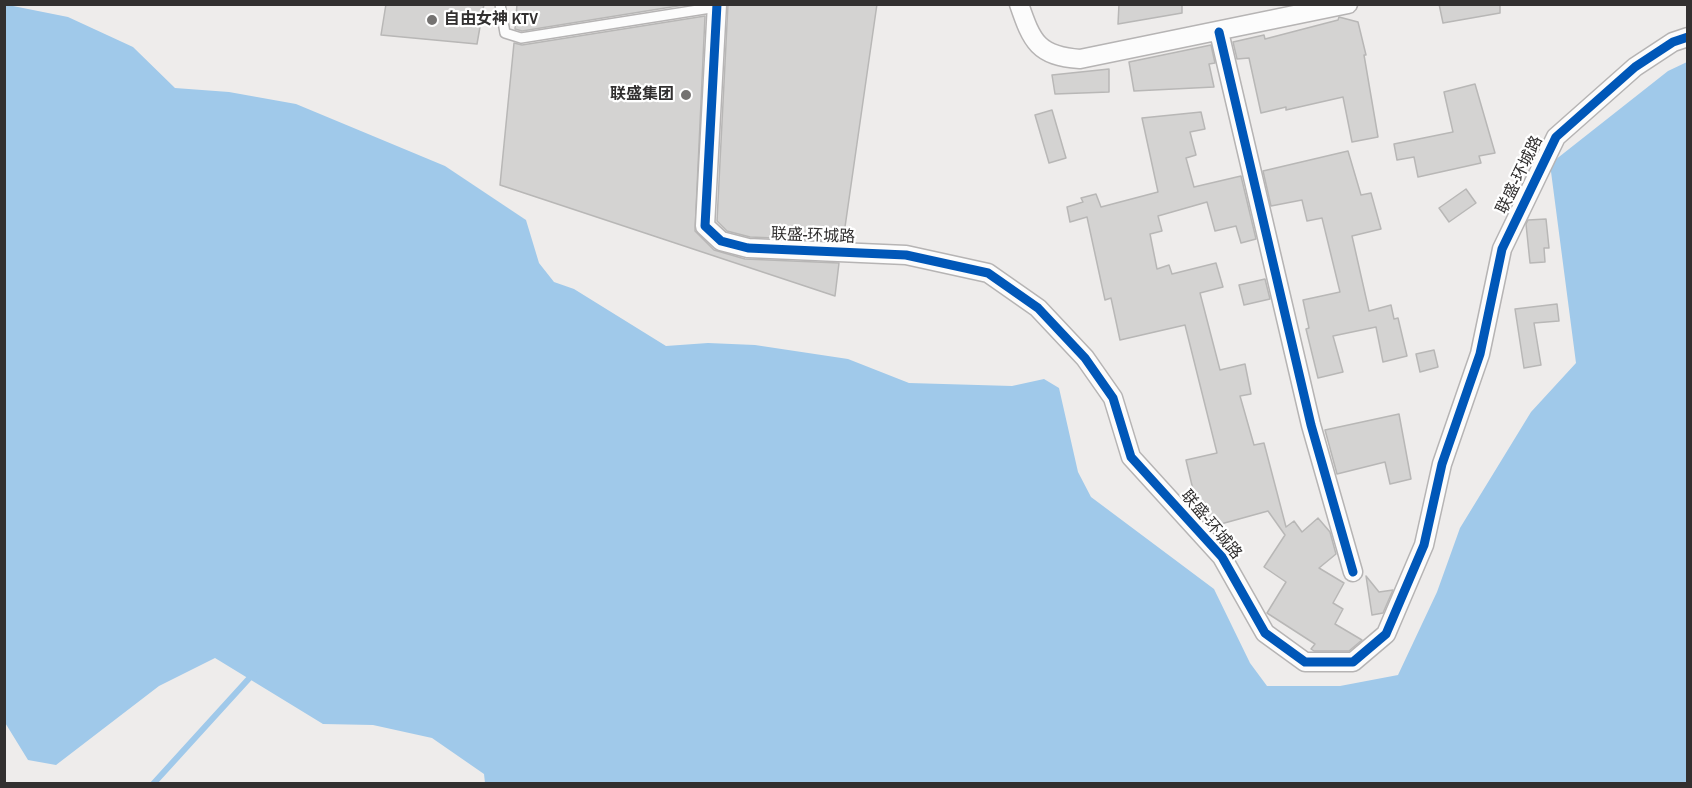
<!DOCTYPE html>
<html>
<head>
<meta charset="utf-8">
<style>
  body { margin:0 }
  #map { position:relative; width:1692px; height:788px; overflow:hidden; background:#eeeceb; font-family:"Archivo Narrow",sans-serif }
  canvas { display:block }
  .frame { position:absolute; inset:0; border:6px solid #323030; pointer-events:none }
</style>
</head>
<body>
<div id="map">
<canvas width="1692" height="788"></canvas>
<div class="frame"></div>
</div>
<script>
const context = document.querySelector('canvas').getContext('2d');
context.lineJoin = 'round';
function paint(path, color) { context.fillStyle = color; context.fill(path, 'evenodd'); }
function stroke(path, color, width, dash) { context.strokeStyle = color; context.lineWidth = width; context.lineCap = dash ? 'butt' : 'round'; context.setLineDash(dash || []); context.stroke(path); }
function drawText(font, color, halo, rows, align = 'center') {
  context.font = font + ' "Archivo Narrow","Noto Sans SC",sans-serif'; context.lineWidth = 4.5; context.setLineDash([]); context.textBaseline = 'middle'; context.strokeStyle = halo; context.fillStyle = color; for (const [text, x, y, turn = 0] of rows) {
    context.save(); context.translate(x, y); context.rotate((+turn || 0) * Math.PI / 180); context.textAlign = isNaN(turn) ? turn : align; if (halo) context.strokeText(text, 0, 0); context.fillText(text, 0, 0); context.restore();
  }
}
paint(new Path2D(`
  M 8,5 L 68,17 L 133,47 L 175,88 L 229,92 L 296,104 L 445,166 L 526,220 L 539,263 L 554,282 L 574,289 L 666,346 L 708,343 L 755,345 L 848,359 L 909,383 L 1012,386 L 1044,379 L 1059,388 L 1078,472 L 1091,497 L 1214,589 L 1250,663 L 1267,686 L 1340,686 L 1398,675 L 1437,592 L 1460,528 L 1531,412 L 1576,363 L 1550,164 L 1668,71 L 1687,62 L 1687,783 L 485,783 L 484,774 L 432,738 L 373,725 L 323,724 L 215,658 L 159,686 L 56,765 L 28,760 L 4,721 L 4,7 Z`), '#a0c9ea');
stroke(new Path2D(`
  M 153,784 L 254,673`), '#a0c9ea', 6);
const building = new Path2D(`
  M 386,4 L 484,4 L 477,44 L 381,35 Z
  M 517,4 L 690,4 L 522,31 L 515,29 Z
  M 728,4 L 877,4 L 843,241 L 750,237 L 727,231 L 717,221 Z
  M 1119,4 L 1182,4 L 1182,13 L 1118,24 Z
  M 1439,4 L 1500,4 L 1500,13 L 1443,23 Z
  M 705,16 L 695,231 L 714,250 L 745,259 L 839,263 L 835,296 L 500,185 L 514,43 L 522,45 Z
  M 1339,17 L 1358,22 L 1366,55 L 1364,55 L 1378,137 L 1352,142 L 1343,97 L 1286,110 L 1286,107 L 1261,113 L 1249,58 L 1237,59 L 1233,42 L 1264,35 L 1265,39 L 1338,20 Z
  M 1211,45 L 1215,63 L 1209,64 L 1214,87 L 1134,91 L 1129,62 Z
  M 1109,69 L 1109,92 L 1055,94 L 1052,75 Z
  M 1475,84 L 1495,153 L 1479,156 L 1481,163 L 1418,177 L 1414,157 L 1397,160 L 1394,144 L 1453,132 L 1444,92 Z
  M 1052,110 L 1066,158 L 1049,163 L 1035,115 Z
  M 1201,112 L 1205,129 L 1190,132 L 1196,155 L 1186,158 L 1194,187 L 1241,176 L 1256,239 L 1241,243 L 1236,226 L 1215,231 L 1207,202 L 1158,216 L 1162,231 L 1150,234 L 1157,269 L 1169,265 L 1172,274 L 1216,263 L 1223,287 L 1200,293 L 1220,370 L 1245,364 L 1251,394 L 1240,396 L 1254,445 L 1264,443 L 1286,527 L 1294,521 L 1302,532 L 1318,518 L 1330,532 L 1336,554 L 1319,568 L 1344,583 L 1333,603 L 1343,609 L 1335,624 L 1362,640 L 1349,651 L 1314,651 L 1311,649 L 1315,644 L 1267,613 L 1286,582 L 1264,567 L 1285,535 L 1268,511 L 1210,527 L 1199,515 L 1186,460 L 1217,453 L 1185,325 L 1120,340 L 1111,298 L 1105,300 L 1087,217 L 1070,222 L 1067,207 L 1083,202 L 1081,198 L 1096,194 L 1101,207 L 1158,192 L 1142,118 Z
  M 1348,151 L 1361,195 L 1371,193 L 1381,229 L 1352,236 L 1369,311 L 1391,305 L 1394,319 L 1398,318 L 1407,356 L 1383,362 L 1376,327 L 1333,336 L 1343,372 L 1318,378 L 1306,329 L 1309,328 L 1303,300 L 1340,292 L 1322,218 L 1307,221 L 1302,200 L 1271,206 L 1263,171 Z
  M 1466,189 L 1476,203 L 1449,222 L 1439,208 Z
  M 1546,219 L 1549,248 L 1544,248 L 1545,262 L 1530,263 L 1526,224 L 1528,220 Z
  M 1265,279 L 1270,299 L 1244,305 L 1239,285 Z
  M 1557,304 L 1559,321 L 1534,323 L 1541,365 L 1524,368 L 1515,309 Z
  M 1434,350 L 1438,367 L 1420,372 L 1416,354 Z
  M 1399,414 L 1411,479 L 1390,484 L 1385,462 L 1337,474 L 1325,430 Z
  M 1366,576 L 1379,592 L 1393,590 L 1383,613 L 1372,615 Z`);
paint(building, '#d4d3d2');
stroke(building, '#b8b7b6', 1.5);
const service = new Path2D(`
  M 500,4 L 505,33 L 521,38 L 717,7`);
const minor = new Path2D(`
  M 717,4 L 705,226 L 721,241 L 748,248 L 906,255 L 988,273 L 1038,308 L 1085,358 L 1113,398 L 1131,457 L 1222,557 L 1265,633 L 1305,662 L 1353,662 L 1386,634 L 1424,545 L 1442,464 L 1480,354 L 1502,249 L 1556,137 L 1635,67 L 1673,42 L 1688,37
  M 1019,4 C 1032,42 1038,56 1080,59 L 1348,4
  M 1219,32 L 1311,425 L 1353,572`);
stroke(service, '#b6b4b4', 12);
stroke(minor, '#b6b4b4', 21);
stroke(service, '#fcfcfc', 9);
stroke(minor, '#fcfcfc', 18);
stroke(new Path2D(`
  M 717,4 L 705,226 L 721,241 L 748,248 L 906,255 L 988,273 L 1038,308 L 1085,358 L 1113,398 L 1131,457 L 1222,557 L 1265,633 L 1305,662 L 1353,662 L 1386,634 L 1424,545 L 1442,464 L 1480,354 L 1502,249 L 1556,137 L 1635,67 L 1673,42 L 1688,37
  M 1219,32 L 1311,425 L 1353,572`), '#0057b8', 9);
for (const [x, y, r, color] of [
  [432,20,6,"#747271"],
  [686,95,6,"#747271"]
]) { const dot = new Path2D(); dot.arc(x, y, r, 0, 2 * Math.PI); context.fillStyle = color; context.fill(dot); stroke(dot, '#fff', 2); }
drawText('bold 16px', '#323030', '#fff', [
  ["自由女神 KTV",444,20],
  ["联盛集团",674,95,"right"]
], 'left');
drawText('16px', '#323030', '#fff', [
  ["联盛-环城路",1520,175,-64],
  ["联盛-环城路",813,236,2],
  ["联盛-环城路",1211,525,50]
]);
</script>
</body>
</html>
